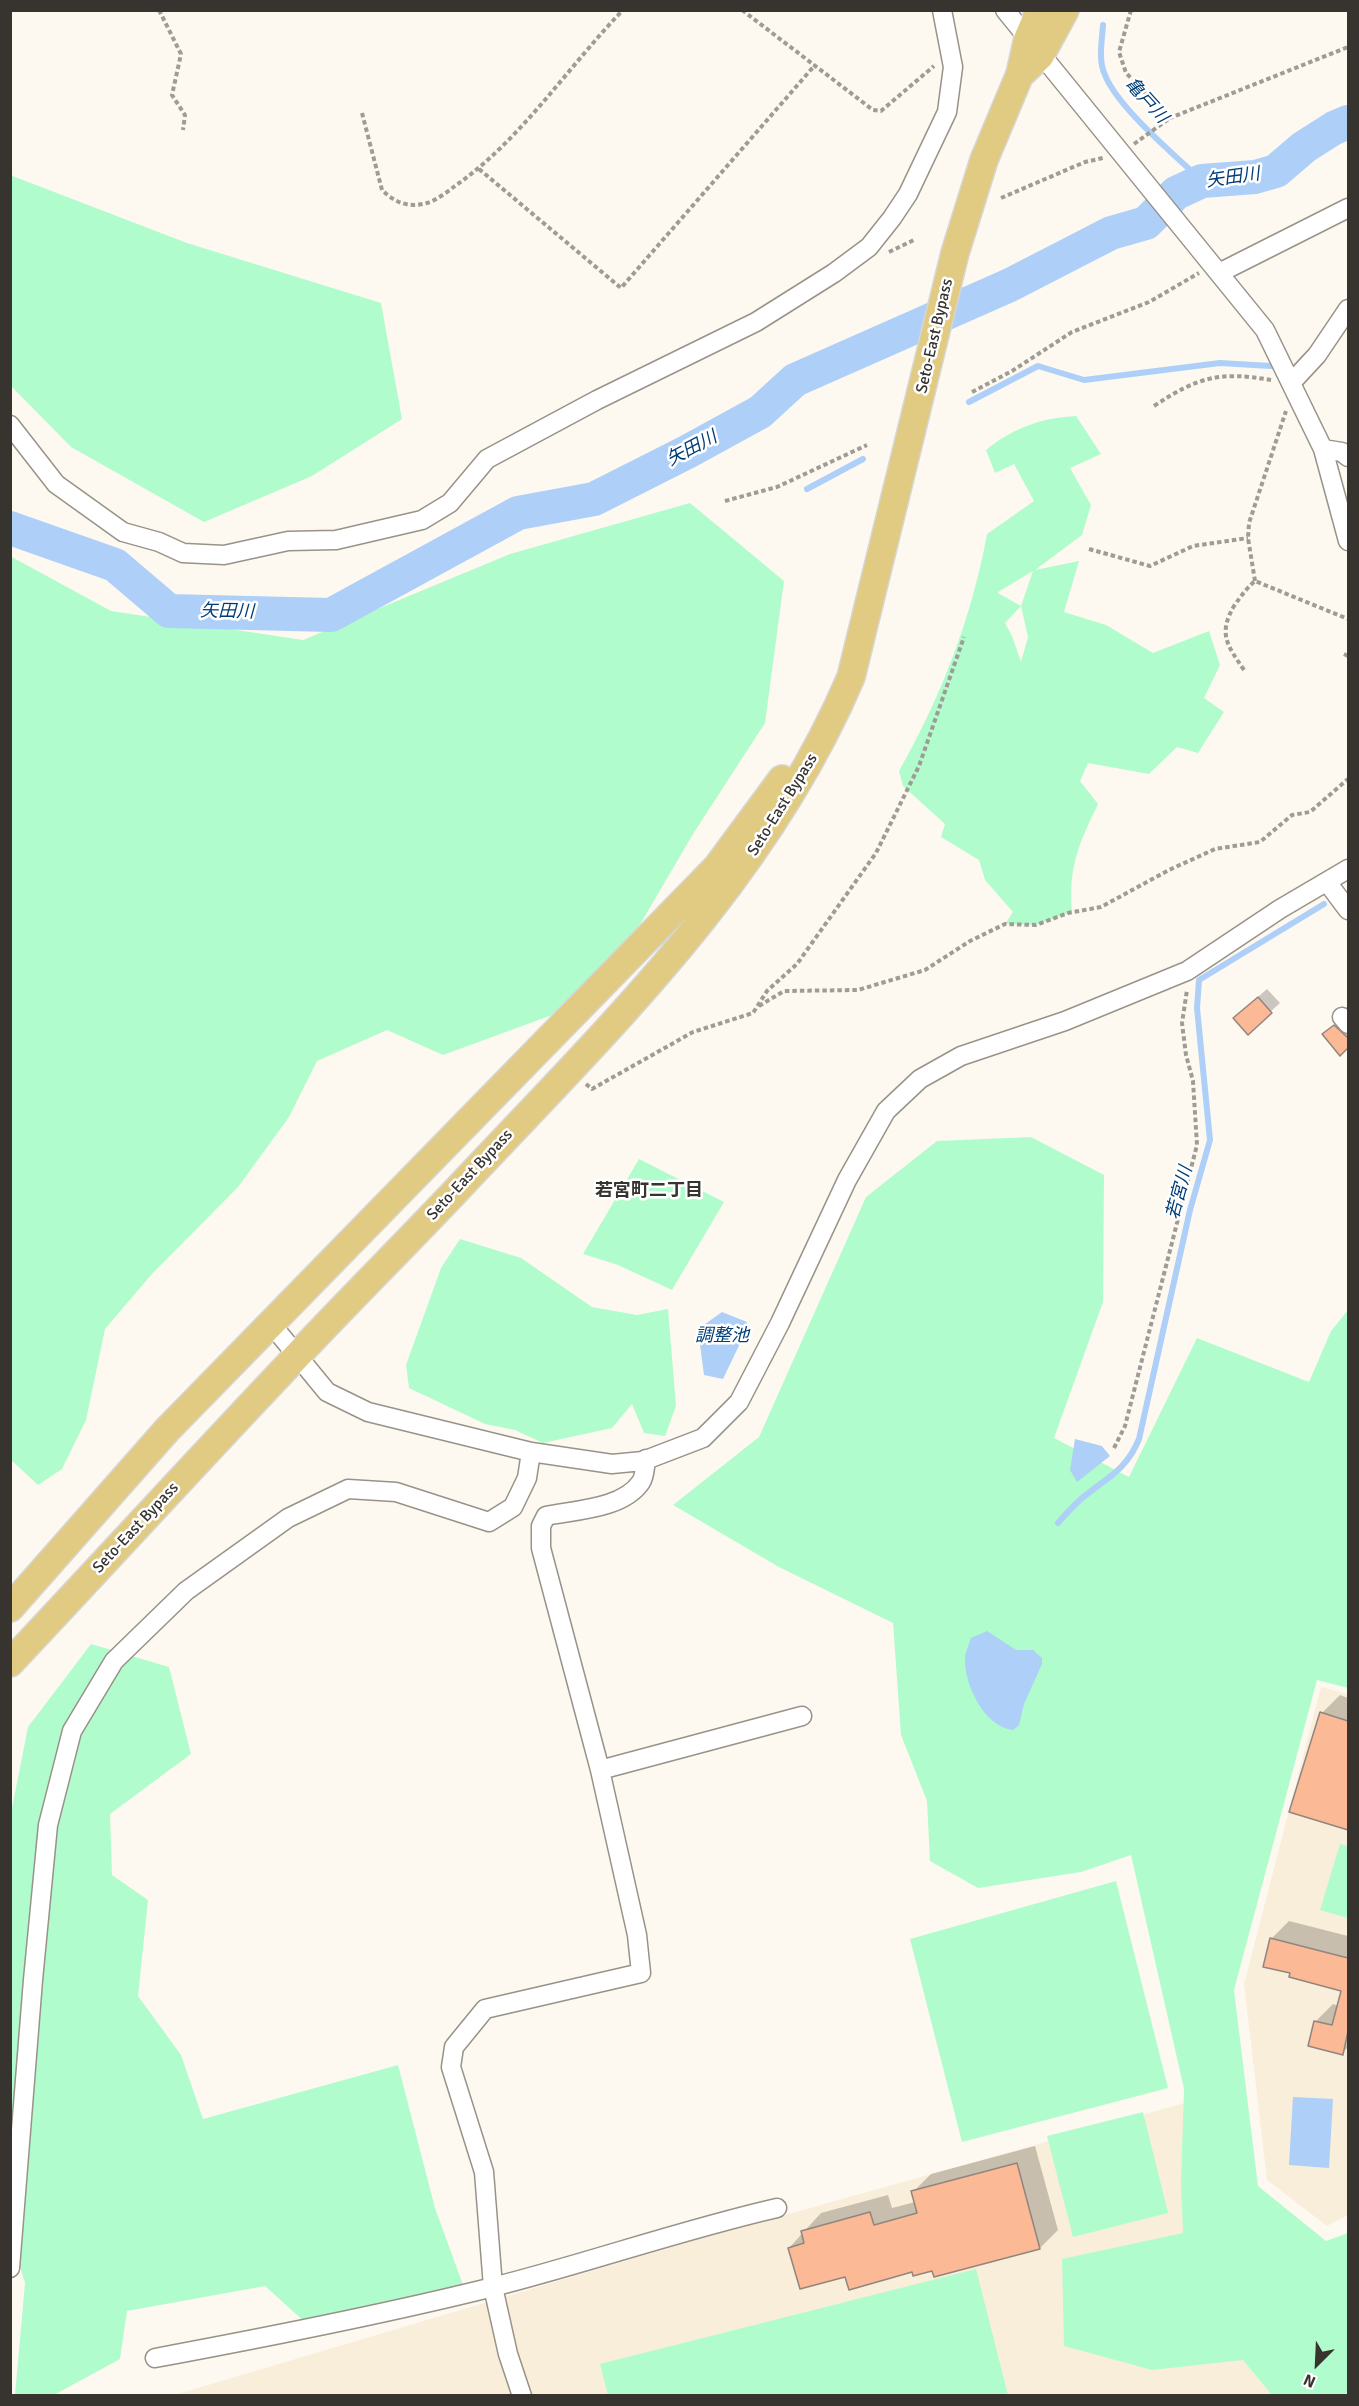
<!DOCTYPE html>
<html>
<head>
<meta charset="utf-8">
<style>
  body { margin:0 }
  #map { position:relative; width:1359px; height:2406px; overflow:hidden; background:#fef9f0; font-family:Signika,sans-serif }
  canvas { display:block }
  .frame { position:absolute; inset:0; border:12px solid #373430; pointer-events:none }
  .north { position:absolute; left:1287px; top:2334px; width:60px; height:60px; -webkit-text-stroke:4px #fff; paint-order:stroke; rotate:204deg; font-size:16px; font-weight:700; line-height:24px; text-align:center; color:#373430 }
  .north::after { content:''; display:block; margin:auto; width:21px; height:27px; background:#373430; clip-path:polygon(50% 0,100% 100%,50% 72%,0 100%) }
</style>
</head>
<body>
<div id="map">
<canvas width="1359" height="2406"></canvas>
<div class="frame"></div>
<div class="north">N</div>
</div>
<script>
const context = document.querySelector('canvas').getContext('2d');
context.lineJoin = 'round';
function paint(path, color) { context.fillStyle = color; context.fill(path, 'evenodd'); }
function stroke(path, color, width, dash) { context.strokeStyle = color; context.lineWidth = width; context.lineCap = dash ? 'butt' : 'round'; context.setLineDash(dash || []); context.stroke(path); }
function drawText(font, color, halo, rows, align = 'center') {
  context.font = font + ' Signika,"Noto Sans JP",sans-serif'; context.lineWidth = 5; context.setLineDash([]); context.textBaseline = 'middle'; context.strokeStyle = halo; context.fillStyle = color; for (const [text, x, y, turn = 0] of rows) {
    context.save(); context.translate(x, y); context.rotate((+turn || 0) * Math.PI / 180); context.textAlign = isNaN(turn) ? turn : align; if (halo) context.strokeText(text, 0, 0); context.fillText(text, 0, 0); context.restore();
  }
}
paint(new Path2D(`
  M 1321,1687 L 1348,1694 L 1348,2215 L 1327,2226 L 1267,2180 L 1244,1984 Z
  M 1206,2097 L 1348,2395 L 171,2396 L 696,2240 Z`), '#f9eed9');
paint(new Path2D(`
  M 10,175 L 187,243 L 381,303 L 402,419 L 312,476 L 204,522 L 71,447 L 11,386 Z
  M 1076,416 L 1101,454 L 1070,468 L 1091,505 L 1082,535 L 1035,570 L 1079,561 L 1064,612 L 1106,625 L 1153,653 L 1209,631 L 1220,665 L 1204,698 L 1224,712 L 1198,753 L 1177,747 L 1149,774 L 1088,763 L 1080,781 L 1098,804 C 1079,843 1068,868 1072,912 L 1036,925 L 1005,924 L 1013,912 L 985,880 L 979,860 L 941,837 L 945,824 L 903,786 L 899,771 C 941,697 972,617 987,534 L 1034,501 L 1014,464 L 995,473 L 986,450 C 1013,428 1041,418 1076,416 ZM 1033,571 L 1021,606 L 998,593 L 998,592 ZM 1021,606 L 1028,637 L 1021,662 L 1012,636 L 1005,623 Z
  M 690,503 L 784,581 L 765,723 L 693,834 L 635,933 L 574,1007 L 443,1055 L 387,1030 L 317,1061 L 289,1117 L 238,1187 L 151,1275 L 105,1329 L 86,1420 L 62,1469 L 38,1485 L 10,1459 L 10,556 L 111,611 L 303,640 L 510,554 Z
  M 1031,1137 L 1104,1175 L 1103,1302 L 1054,1438 L 1129,1477 L 1197,1338 L 1309,1382 L 1331,1331 L 1348,1310 L 1348,1688 L 1317,1680 L 1234,1990 L 1258,2186 L 1326,2241 L 1348,2233 L 1348,2395 L 1272,2395 L 1243,2360 L 1152,2370 L 1064,2346 L 1062,2259 L 1183,2233 L 1181,2183 L 1184,2089 L 1131,1855 L 1081,1872 L 978,1888 L 930,1861 L 927,1801 L 901,1735 L 893,1623 L 779,1567 L 673,1505 L 759,1437 L 866,1197 L 937,1141 Z
  M 639,1159 L 724,1202 L 672,1290 L 618,1265 L 583,1254 Z
  M 460,1239 L 521,1258 L 592,1307 L 637,1315 L 668,1309 L 676,1406 L 665,1436 L 644,1433 L 632,1404 L 612,1428 L 543,1443 L 515,1430 L 485,1424 L 409,1388 L 406,1365 L 441,1268 Z
  M 91,1644 L 169,1667 L 191,1754 L 110,1814 L 112,1875 L 148,1900 L 138,1996 L 181,2055 L 203,2119 L 398,2065 L 435,2208 L 467,2296 L 317,2333 L 265,2286 L 127,2311 L 120,2359 L 54,2395 L 15,2395 L 25,2283 L 11,2237 L 11,1813 L 28,1727 Z
  M 1340,1844 L 1348,1846 L 1348,1918 L 1320,1910 Z
  M 1116,1881 L 1168,2088 L 962,2142 L 910,1939 Z
  M 1143,2112 L 1168,2213 L 1073,2237 L 1047,2136 Z
  M 976,2269 L 1008,2395 L 608,2395 L 600,2364 Z`), '#b1fccd');
paint(new Path2D(`
  M 722,1312 L 747,1322 L 745,1333 L 723,1379 L 704,1375 L 698,1329 Z
  M 1075,1439 L 1102,1446 L 1110,1456 L 1077,1482 L 1070,1470 Z
  M 987,1631 L 1016,1650 L 1033,1650 L 1042,1658 L 1042,1664 L 1024,1704 L 1019,1725 L 1013,1730 C 984,1727 963,1683 965,1656 C 966,1651 969,1644 971,1638 Z
  M 1293,2097 L 1333,2099 L 1329,2168 L 1289,2165 Z`), '#adcff8');
paint(new Path2D(`
  M 1267,989 L 1280,1003 L 1248,1032 L 1244,1009 Z
  M 1343,1017 L 1348,1022 L 1348,1047 L 1340,1053 L 1324,1034 Z
  M 1340,1695 L 1348,1698 L 1347,1828 L 1322,1713 Z
  M 1289,1921 L 1348,1936 L 1348,2047 L 1342,2053 L 1316,2021 L 1333,2004 L 1339,2006 L 1343,1990 L 1291,1972 L 1271,1939 Z
  M 1035,2146 L 1058,2230 L 1040,2248 L 934,2269 L 846,2275 L 789,2248 L 821,2213 L 888,2195 L 892,2208 L 915,2202 L 913,2192 L 931,2174 Z`), '#0003');
stroke(new Path2D(`
  M 1103,25 C 1102,41 1098,60 1105,75 C 1118,108 1175,155 1202,181
  M 969,402 L 1038,366 L 1084,380 L 1220,363 L 1271,366
  M 807,489 L 863,459
  M 1058,1523 C 1065,1515 1073,1506 1081,1499 C 1106,1478 1126,1471 1139,1439 L 1190,1210 L 1210,1140 L 1197,1008 L 1199,980 L 1324,904`), '#adcff8', 6);
stroke(new Path2D(`
  M 10,528 L 115,565 L 169,611 L 331,615 L 518,513 L 594,499 L 687,452 L 760,412 L 795,380 L 1010,285 L 1111,233 L 1146,223 L 1176,193 L 1202,181 L 1255,177 L 1276,171 L 1304,147 L 1334,128 L 1348,122`), '#adcff8', 34);
const building = new Path2D(`
  M 1258,997 L 1272,1013 L 1248,1035 L 1233,1018 Z
  M 1334,1025 L 1348,1038 L 1348,1048 L 1340,1056 L 1322,1034 Z
  M 1320,1712 L 1348,1721 L 1348,1830 L 1289,1812 Z
  M 1270,1938 L 1348,1958 L 1348,2031 L 1343,2055 L 1308,2046 L 1314,2021 L 1332,2025 L 1341,1991 L 1289,1977 L 1290,1973 L 1263,1967 Z
  M 1017,2163 L 1040,2249 L 934,2277 L 932,2271 L 913,2276 L 912,2272 L 849,2290 L 845,2277 L 800,2289 L 788,2248 L 804,2243 L 801,2231 L 870,2212 L 874,2225 L 917,2213 L 911,2191 Z`);
paint(building, '#fbb995');
stroke(building, '#91857f', 1.5);
const minor = new Path2D(`
  M 1005,10 L 1265,330 L 1323,449 L 1348,541
  M 1219,273 L 1348,208
  M 1291,383 L 1317,355 L 1348,309
  M 10,425 L 56,484 L 123,532 L 159,542 L 183,553 L 224,555 L 288,541 L 336,540 L 422,520 L 450,503 L 487,459 L 597,400 L 756,322 L 834,273 L 869,247 L 892,218 L 908,194 L 947,112 L 953,67 L 942,10
  M 1323,449 L 1342,452 L 1348,457
  M 1327,882 L 1348,910
  M 1342,1017 L 1348,1024
  M 272,1325 L 327,1392 L 368,1412 L 531,1452
  M 600,1770 L 802,1716
  M 10,2268 L 33,1980 L 48,1825 L 72,1731 L 114,1661 L 186,1591 L 288,1518 L 348,1489 L 396,1492 L 489,1522 L 513,1507 L 527,1478 L 531,1452 L 612,1464 L 643,1461 L 703,1438 L 739,1402 L 780,1323 L 847,1180 L 886,1111 L 920,1079 L 961,1056 L 1065,1021 L 1187,971 L 1280,909 L 1348,869
  M 155,2358 C 268,2337 381,2315 493,2287 C 588,2263 681,2230 777,2208
  M 522,2396 L 508,2354 L 493,2287 L 484,2172 L 451,2067 L 454,2047 L 485,2009 L 641,1973 L 637,1935 L 600,1770 L 541,1548 L 541,1526 L 546,1516 C 575,1510 623,1509 641,1482 C 645,1476 645,1466 646,1459`);
const highway = new Path2D(`
  M 1023,72 L 1040,56 L 1065,10
  M 10,1608 L 167,1430 L 717,867 L 782,779
  M 10,1663 C 106,1561 200,1458 296,1357 C 353,1296 412,1238 468,1178 C 614,1023 767,875 851,677 L 955,253 L 984,160 L 1020,74 L 1028,38 L 1040,10`);
stroke(minor, '#989288', 21);
stroke(highway, '#d7d6d6', 30);
stroke(new Path2D(`
  M 159,10 L 181,54 L 172,95 L 185,115 L 183,130
  M 742,10 L 873,110 L 881,111 L 934,66
  M 1131,10 L 1119,52 L 1126,73 L 1170,118 L 1348,47
  M 362,113 L 382,190 C 395,203 409,208 427,203 C 437,200 447,192 455,186 C 521,140 567,68 623,10
  M 1134,144 L 1170,118
  M 479,169 L 621,288 L 815,65
  M 1001,198 L 1085,162 L 1103,158
  M 889,252 L 914,240
  M 972,392 L 1012,371 L 1072,332 L 1149,302 L 1199,273
  M 1154,406 C 1198,377 1219,371 1271,380
  M 725,501 L 777,487 L 867,445
  M 1089,549 L 1150,566 L 1193,546 L 1248,538
  M 1255,581 L 1248,538 L 1249,523 L 1286,411
  M 1344,654 L 1348,656
  M 1244,670 C 1227,645 1218,634 1234,606 C 1241,596 1246,589 1255,581 L 1348,619
  M 759,1006 L 784,991 L 858,990 L 925,970 L 970,941 L 1005,924 L 1036,925 L 1068,913 L 1101,907 L 1169,870 L 1215,849 L 1260,842 L 1292,815 L 1310,812 L 1348,779
  M 586,1084 L 592,1089 L 693,1032 L 753,1013 L 767,991 L 797,964 L 876,853 L 919,766 L 964,637
  M 1114,1448 L 1125,1426 L 1197,1145 L 1193,1081 L 1186,1055 L 1182,1023 L 1187,990`), '#9f9b95', 4, [4.5, 3]);
stroke(minor, '#fff', 18);
stroke(highway, '#e1cb83', 27);
drawText('16px', '#373430', '#fff', [
  ["Seto-East Bypass",935,336,-77],
  ["Seto-East Bypass",783,805,-58],
  ["Seto-East Bypass",470,1175,-47],
  ["Seto-East Bypass",136,1528,-47]
]);
drawText('italic 18px', '#003d77', '#fff', [
  ["亀戸川",1146,101,48],
  ["矢田川",1233,178,-8],
  ["矢田川",692,449,-28],
  ["矢田川",227,612,1],
  ["若宮川",1180,1193,-75],
  ["調整池",722,1336]
]);
drawText('bold 18px', '#373430', '#fff', [
  ["若宮町二丁目",649,1191]
]);
</script>
</body>
</html>
